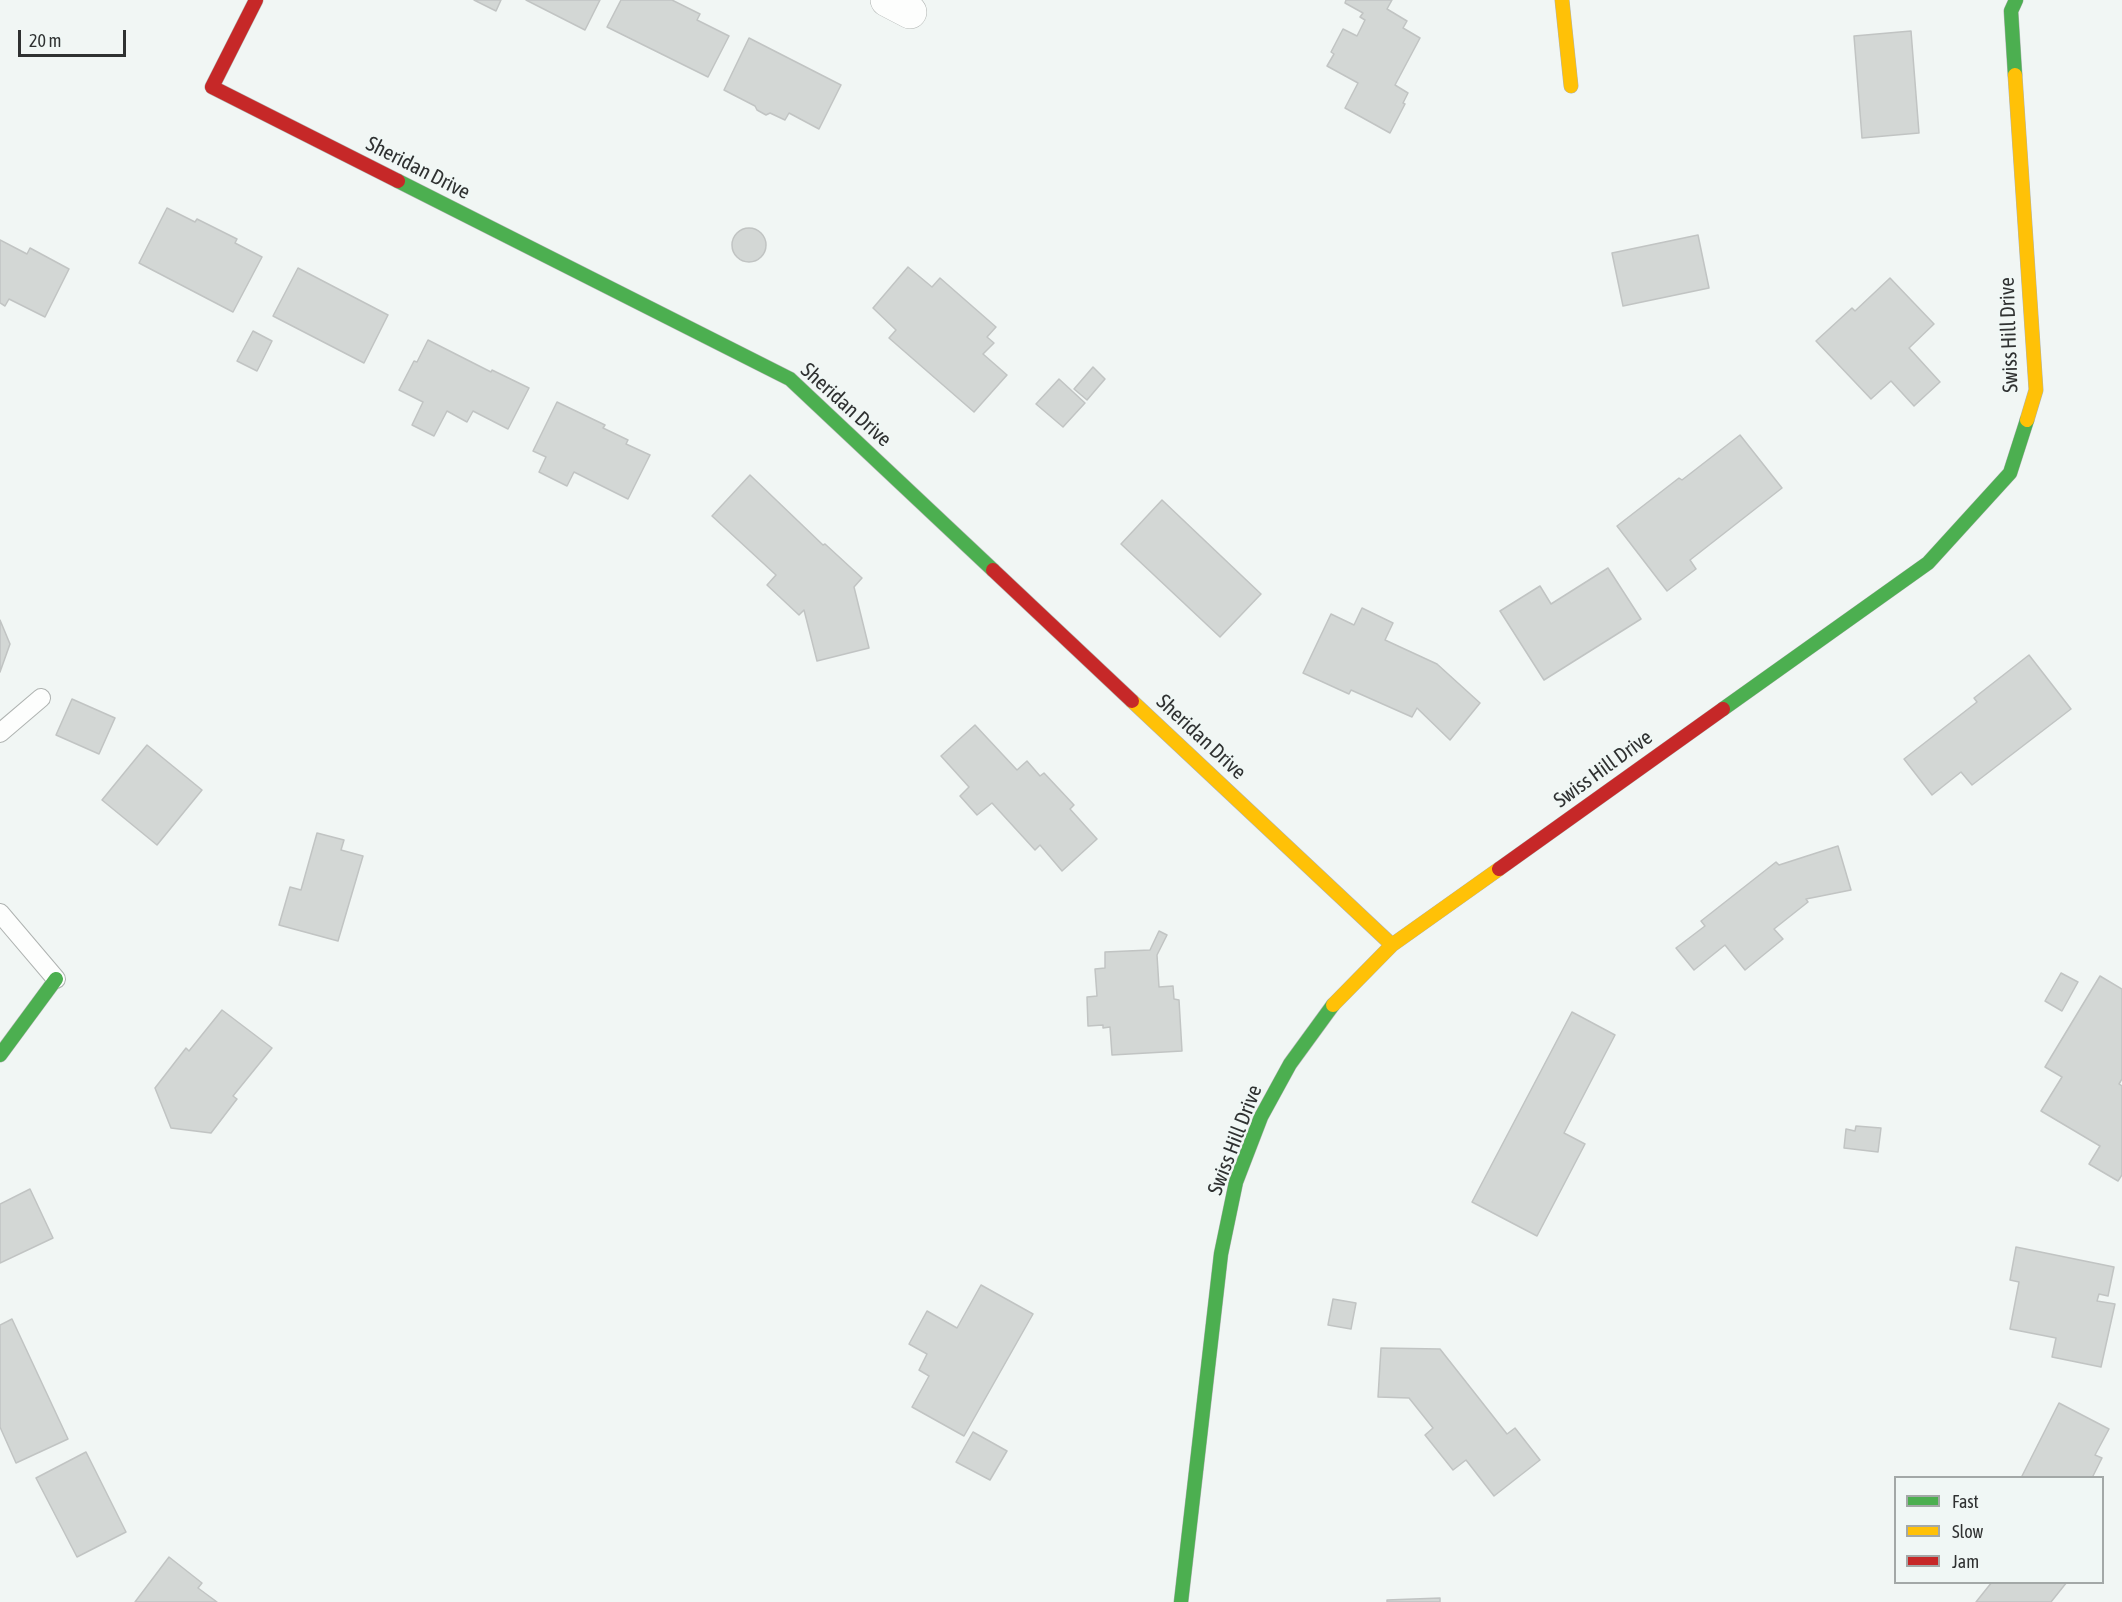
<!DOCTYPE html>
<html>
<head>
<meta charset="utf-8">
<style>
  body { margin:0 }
  #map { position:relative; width:2122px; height:1602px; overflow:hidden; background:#f1f6f4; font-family:"Asap Condensed",sans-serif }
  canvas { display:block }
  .legend { position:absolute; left:1894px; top:1476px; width:210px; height:108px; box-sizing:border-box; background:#f0f7f5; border:2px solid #a3a8a7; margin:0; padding:8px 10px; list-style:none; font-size:18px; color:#2f3131 }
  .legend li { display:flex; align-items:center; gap:12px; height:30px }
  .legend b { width:30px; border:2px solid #a3a8a7 }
  .scale { position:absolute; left:18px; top:30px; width:108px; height:27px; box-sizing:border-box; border:3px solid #2f3131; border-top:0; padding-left:8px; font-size:18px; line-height:21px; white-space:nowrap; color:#2f3131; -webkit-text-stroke:4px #f0f7f5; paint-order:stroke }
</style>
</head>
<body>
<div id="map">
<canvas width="2122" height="1602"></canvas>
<ul class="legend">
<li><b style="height:8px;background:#4caf50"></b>Fast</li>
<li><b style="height:8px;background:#ffc107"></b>Slow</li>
<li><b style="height:8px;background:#c62828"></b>Jam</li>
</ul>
<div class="scale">20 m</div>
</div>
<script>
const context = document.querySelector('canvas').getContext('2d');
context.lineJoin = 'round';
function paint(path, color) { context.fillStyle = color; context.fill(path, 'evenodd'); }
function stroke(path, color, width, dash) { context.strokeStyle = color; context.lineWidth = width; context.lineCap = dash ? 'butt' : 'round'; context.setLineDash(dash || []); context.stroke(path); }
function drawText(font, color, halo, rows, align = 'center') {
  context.font = font + ' "Asap Condensed",sans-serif'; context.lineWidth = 4.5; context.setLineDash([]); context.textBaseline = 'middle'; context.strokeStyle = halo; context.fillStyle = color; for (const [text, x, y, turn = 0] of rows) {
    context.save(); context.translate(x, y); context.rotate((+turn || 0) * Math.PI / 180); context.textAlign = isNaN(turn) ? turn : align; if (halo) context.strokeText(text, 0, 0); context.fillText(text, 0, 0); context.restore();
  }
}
const building = new Path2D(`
  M 474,0 L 501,0 L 496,11 Z
  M 526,0 L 600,0 L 585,30 Z
  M 621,0 L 672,0 L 700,14 L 697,20 L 729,36 L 708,77 L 607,27 Z
  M 1346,0 L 1392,0 L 1387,9 L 1407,21 L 1403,28 L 1420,38 L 1395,85 L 1408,93 L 1403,103 L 1405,104 L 1390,133 L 1345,108 L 1358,83 L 1327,66 L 1334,54 L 1331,52 L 1343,29 L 1357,36 L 1365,20 L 1360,17 L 1363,13 L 1345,3 Z
  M 1911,31 L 1919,133 L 1862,138 L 1854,36 Z
  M 749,38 L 841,85 L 819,129 L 789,113 L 785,120 L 770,113 L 766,115 L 757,110 L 755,106 L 724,90 Z
  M 167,208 L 195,222 L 197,219 L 237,239 L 235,243 L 262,257 L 233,312 L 139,263 Z
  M732 245a17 17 0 1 1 34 0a17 17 0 1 1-34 0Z
  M 1698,235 L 1709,288 L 1623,306 L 1612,253 Z
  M 0,240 L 27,254 L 30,248 L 69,269 L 45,317 L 9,299 L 5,306 L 0,303 Z
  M 908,267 L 932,287 L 940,278 L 996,327 L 987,337 L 994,343 L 983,354 L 1007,375 L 974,412 L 889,338 L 896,330 L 873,308 Z
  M 298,268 L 388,315 L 364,363 L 273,316 Z
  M 1890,278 L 1934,324 L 1909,348 L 1940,382 L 1914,406 L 1891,381 L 1871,399 L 1816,341 L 1852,308 L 1855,311 Z
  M 253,331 L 272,341 L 257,371 L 237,361 Z
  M 428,340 L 491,372 L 492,370 L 529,388 L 508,429 L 473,411 L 467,422 L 447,411 L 434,436 L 412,425 L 423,402 L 399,390 L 414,361 L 417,362 Z
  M 1093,367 L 1105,379 L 1087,400 L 1074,389 Z
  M 1059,379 L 1085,403 L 1063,427 L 1036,404 Z
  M 557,402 L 605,425 L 603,428 L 628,440 L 626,444 L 650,455 L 628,499 L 574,472 L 567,486 L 539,472 L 546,457 L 533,451 Z
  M 1740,435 L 1782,488 L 1690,560 L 1696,569 L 1667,591 L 1617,526 L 1679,478 L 1682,480 Z
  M 750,475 L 823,545 L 825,544 L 862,578 L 854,587 L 869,648 L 817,661 L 804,610 L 799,615 L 767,585 L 776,575 L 712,516 Z
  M 1162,500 L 1261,594 L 1220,637 L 1121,544 Z
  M 1608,568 L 1641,619 L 1544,680 L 1500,611 L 1540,586 L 1551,604 Z
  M 1362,608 L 1393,623 L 1385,640 L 1437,664 L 1480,703 L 1450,740 L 1417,708 L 1412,717 L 1351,690 L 1349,694 L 1303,673 L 1331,614 L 1354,625 Z
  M 0,620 L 10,644 L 0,672 Z
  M 2029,655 L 2071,709 L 1972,785 L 1961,772 L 1932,795 L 1904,759 L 1977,702 L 1974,698 Z
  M 72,699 L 115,718 L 99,754 L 56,735 Z
  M 975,725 L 1017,770 L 1027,761 L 1040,776 L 1044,773 L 1074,805 L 1070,809 L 1097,839 L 1062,871 L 1040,845 L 1035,850 L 992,803 L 977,815 L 960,796 L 969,787 L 941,756 Z
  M 147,745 L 202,790 L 157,845 L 102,800 Z
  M 317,833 L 344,840 L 341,850 L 363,856 L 338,941 L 279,925 L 290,887 L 301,890 Z
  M 1838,846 L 1851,890 L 1806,899 L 1808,902 L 1774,929 L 1783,939 L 1745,970 L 1725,945 L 1694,970 L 1676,948 L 1705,926 L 1701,921 L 1776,862 L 1779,865 Z
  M 1159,931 L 1167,935 L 1157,955 L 1159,987 L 1173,986 L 1174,999 L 1179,1000 L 1182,1051 L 1112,1055 L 1110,1027 L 1103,1028 L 1103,1025 L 1088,1026 L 1087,997 L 1097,996 L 1095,969 L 1105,968 L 1105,952 L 1150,950 Z
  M 2061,973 L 2078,982 L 2062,1011 L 2045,1001 Z
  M 2100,976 L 2122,989 L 2122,1079 L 2119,1084 L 2122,1086 L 2122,1175 L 2118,1181 L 2089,1164 L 2100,1146 L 2041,1111 L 2062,1077 L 2045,1067 Z
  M 222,1010 L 272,1048 L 233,1096 L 237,1099 L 211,1133 L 171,1128 L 155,1088 L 186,1048 L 189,1051 Z
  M 1572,1012 L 1615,1035 L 1564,1133 L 1585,1144 L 1537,1236 L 1472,1202 Z
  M 1856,1126 L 1881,1128 L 1878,1152 L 1844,1148 L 1846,1129 L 1855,1131 Z
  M 30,1189 L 53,1238 L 0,1263 L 0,1204 Z
  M 2016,1247 L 2114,1267 L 2108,1296 L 2099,1294 L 2097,1301 L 2115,1304 L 2101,1367 L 2052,1357 L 2056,1338 L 2010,1329 L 2019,1282 L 2010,1280 Z
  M 981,1285 L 1033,1314 L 964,1436 L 912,1407 L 929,1376 L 919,1370 L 927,1354 L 909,1344 L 927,1311 L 957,1328 Z
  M 1333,1299 L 1356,1303 L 1351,1329 L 1328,1325 Z
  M 12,1319 L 68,1439 L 16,1463 L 0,1427 L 0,1325 Z
  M 1381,1348 L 1440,1349 L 1507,1434 L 1515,1428 L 1540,1460 L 1494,1496 L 1466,1460 L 1453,1470 L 1425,1435 L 1433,1428 L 1409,1398 L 1378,1397 Z
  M 2059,1403 L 2109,1429 L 2095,1455 L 2102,1458 L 2092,1478 L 2021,1478 Z
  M 973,1432 L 1007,1451 L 990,1480 L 956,1462 Z
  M 86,1452 L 126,1532 L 77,1557 L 36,1478 Z
  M 169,1557 L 202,1583 L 198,1588 L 217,1602 L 135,1602 Z
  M 1992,1582 L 2067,1582 L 2051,1602 L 1976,1602 Z
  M 1440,1598 L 1440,1602 L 1387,1602 L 1387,1600 Z`);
paint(building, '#d3d7d5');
stroke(building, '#c1c4c3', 1.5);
const lane = new Path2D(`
  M 0,733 L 41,698
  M 0,913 L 56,979`);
const street = new Path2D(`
  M 887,0 L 910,12`);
const fast = new Path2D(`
  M 2015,75 L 2011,11 L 2016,0
  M 398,181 L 790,379 L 993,570
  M 1723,709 L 1928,563 L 2010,473 L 2027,420
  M 0,1055 L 56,979
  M 1181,1602 L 1221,1254 L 1236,1182 L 1261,1117 L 1290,1064 L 1333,1005`);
const slow = new Path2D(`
  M 1562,0 L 1571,86
  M 2015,75 L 2036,390 L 2027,420
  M 1132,701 L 1392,945
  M 1333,1005 L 1392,945 L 1499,869`);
const jam = new Path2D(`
  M 256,0 L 212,87 L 398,181
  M 993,570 L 1132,701
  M 1499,869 L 1723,709`);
stroke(lane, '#afb3b1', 20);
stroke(street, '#afb3b1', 34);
stroke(fast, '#afb3b1', 15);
stroke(slow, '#afb3b1', 15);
stroke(jam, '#afb3b1', 15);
stroke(lane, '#fdfefd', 18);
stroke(street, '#fdfefd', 33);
stroke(fast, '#4caf50', 14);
stroke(slow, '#ffc107', 14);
stroke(jam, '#c62828', 14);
drawText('21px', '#2f3131', '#f0f7f5', [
  ["Sheridan Drive",418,168,27],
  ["Swiss Hill Drive",2009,335,-92],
  ["Sheridan Drive",846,405,42],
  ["Sheridan Drive",1201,737,43],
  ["Swiss Hill Drive",1603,769,-36],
  ["Swiss Hill Drive",1235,1140,-69]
]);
</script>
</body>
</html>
